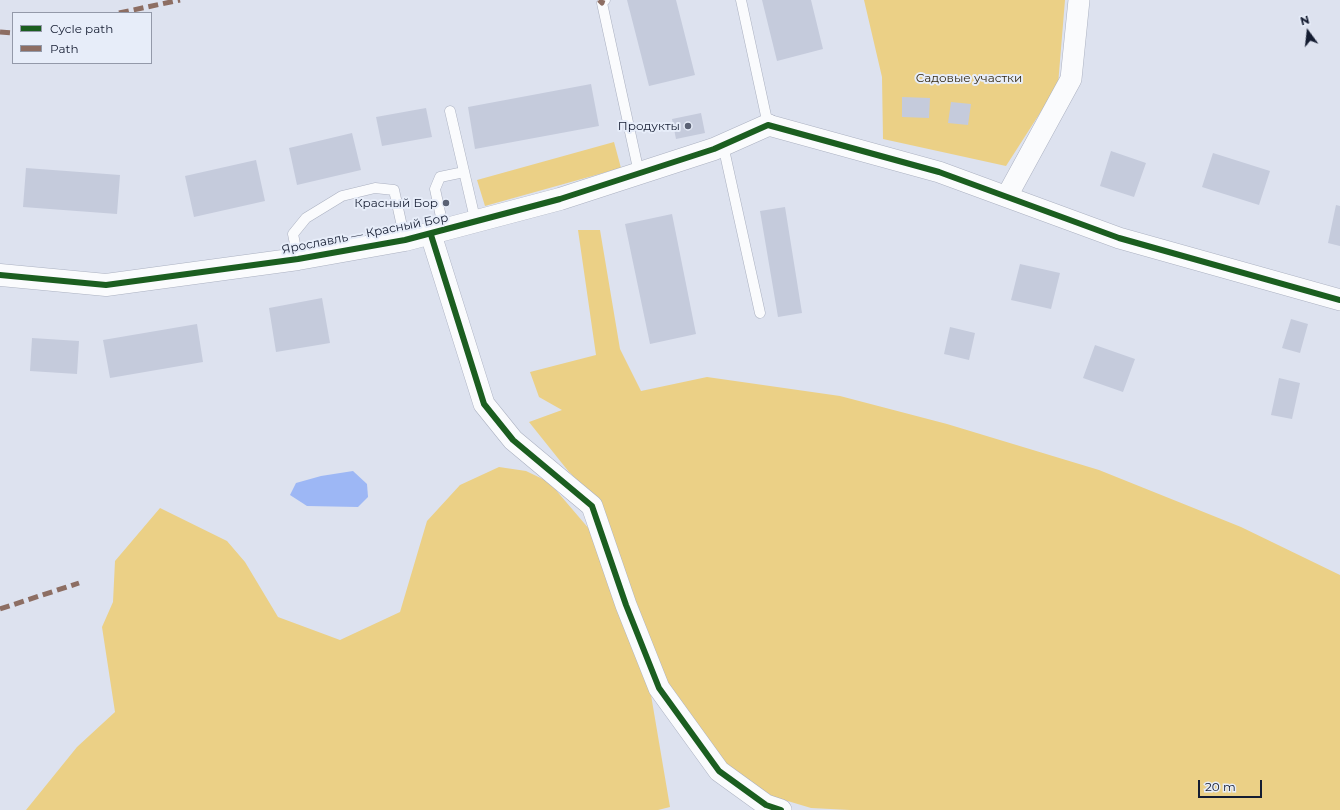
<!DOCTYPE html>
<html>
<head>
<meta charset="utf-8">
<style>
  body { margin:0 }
  #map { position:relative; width:1340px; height:810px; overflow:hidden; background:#dde2ef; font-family:Montserrat,sans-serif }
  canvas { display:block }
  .legend { position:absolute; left:12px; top:12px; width:140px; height:52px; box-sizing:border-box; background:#e7edf9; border:1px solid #9399a9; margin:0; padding:5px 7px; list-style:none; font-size:12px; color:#141c31 }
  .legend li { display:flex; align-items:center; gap:8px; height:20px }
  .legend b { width:20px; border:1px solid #9399a9 }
  .north { position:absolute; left:1288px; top:12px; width:40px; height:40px; -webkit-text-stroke:3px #e7edf9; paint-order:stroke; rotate:345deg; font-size:11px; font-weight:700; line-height:16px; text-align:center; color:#141c31 }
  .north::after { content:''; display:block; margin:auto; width:14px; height:18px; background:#141c31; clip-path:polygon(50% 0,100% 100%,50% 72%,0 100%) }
  .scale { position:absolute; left:1198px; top:780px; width:64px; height:18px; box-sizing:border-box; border:2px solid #141c31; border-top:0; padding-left:5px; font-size:12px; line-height:14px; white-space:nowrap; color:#141c31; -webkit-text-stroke:3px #e7edf9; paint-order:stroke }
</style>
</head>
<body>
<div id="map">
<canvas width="1340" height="810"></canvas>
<ul class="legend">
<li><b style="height:5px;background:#1b5e20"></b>Cycle path</li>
<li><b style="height:5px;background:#8d6e63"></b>Path</li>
</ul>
<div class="north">N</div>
<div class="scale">20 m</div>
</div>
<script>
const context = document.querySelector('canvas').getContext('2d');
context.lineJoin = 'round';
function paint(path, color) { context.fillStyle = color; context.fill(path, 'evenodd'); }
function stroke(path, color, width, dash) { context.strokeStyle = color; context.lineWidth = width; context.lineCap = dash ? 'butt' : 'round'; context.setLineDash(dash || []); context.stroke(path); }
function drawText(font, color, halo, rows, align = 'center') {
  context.font = font + ' Montserrat,sans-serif'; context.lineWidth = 4; context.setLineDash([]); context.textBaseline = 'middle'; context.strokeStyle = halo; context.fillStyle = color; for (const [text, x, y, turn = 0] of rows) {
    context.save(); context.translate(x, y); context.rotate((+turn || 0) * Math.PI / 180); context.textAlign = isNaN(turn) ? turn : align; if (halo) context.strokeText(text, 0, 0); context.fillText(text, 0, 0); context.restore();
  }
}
paint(new Path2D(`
  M 864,0 L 1065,0 L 1058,85 L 1006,166 L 883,139 L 882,77 Z
  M 614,142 L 621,168 L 485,206 L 477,180 Z
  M 578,230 L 600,230 L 620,349 L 641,391 L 707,377 L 840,396 L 947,424 L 1099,470 L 1241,527 L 1340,575 L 1340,810 L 850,810 L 811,808 L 771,796 L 724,765 L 668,685 L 634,604 L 599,501 L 569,472 L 529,422 L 562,410 L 539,397 L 530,372 L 596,355 Z
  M 499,467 L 526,471 L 549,482 L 590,530 L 651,695 L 670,807 L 658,810 L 26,810 L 77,747 L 115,712 L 102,627 L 113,602 L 115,561 L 160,508 L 227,541 L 245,562 L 278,617 L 340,640 L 400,612 L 427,521 L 460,485 Z`), '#ebd086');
paint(new Path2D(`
  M 353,471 L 367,484 L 368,497 L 358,507 L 307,506 L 290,495 L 296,483 L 321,476 Z`), '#9db7f5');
paint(new Path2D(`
  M 627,0 L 676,0 L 695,75 L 649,86 Z
  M 762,0 L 811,0 L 823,49 L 777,61 Z
  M 591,84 L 599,126 L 475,149 L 468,107 Z
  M 902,97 L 930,98 L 929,118 L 902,117 Z
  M 951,102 L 971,104 L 968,125 L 948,123 Z
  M 426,108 L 432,137 L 382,146 L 376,117 Z
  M 701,113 L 705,133 L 676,139 L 672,119 Z
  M 352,133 L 361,170 L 297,185 L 289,148 Z
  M 1111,151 L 1146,163 L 1134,197 L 1100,186 Z
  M 1213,153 L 1270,171 L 1259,205 L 1202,187 Z
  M 256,160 L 265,201 L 194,217 L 185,176 Z
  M 26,168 L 120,175 L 117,214 L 23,207 Z
  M 1336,205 L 1340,206 L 1340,246 L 1328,243 Z
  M 785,207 L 802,313 L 778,317 L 760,211 Z
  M 672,214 L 696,334 L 650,344 L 625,224 Z
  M 1020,264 L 1060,273 L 1051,309 L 1011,300 Z
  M 322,298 L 330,343 L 276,352 L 269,308 Z
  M 1291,319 L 1308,324 L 1300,353 L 1282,348 Z
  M 197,324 L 203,362 L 110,378 L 103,340 Z
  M 950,327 L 975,333 L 969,360 L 944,354 Z
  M 32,338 L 79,341 L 77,374 L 30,371 Z
  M 1095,345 L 1135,359 L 1123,392 L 1083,378 Z
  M 1279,378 L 1300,383 L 1292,419 L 1271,415 Z`), '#c5cbdc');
const service = new Path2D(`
  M 605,0 L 602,3 L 639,173
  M 741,0 L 768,125
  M 450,111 L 476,223
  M 723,145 L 760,313
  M 444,231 L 435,189 L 440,177 L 464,172
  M 298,259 L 293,234 L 306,218 L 342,196 L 375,188 L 394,190 L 405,240`);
const minor = new Path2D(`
  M 768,125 L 939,172 L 1119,238 L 1340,300
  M 1007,196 L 1071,79 L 1079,0
  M 431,235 L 484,404 L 513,440 L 592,506 L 626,605 L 659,688 L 719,771 L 766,805 L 781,810`);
const tertiary = new Path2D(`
  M 0,275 L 106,285 L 298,259 L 405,240 L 560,199 L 714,149 L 768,125`);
stroke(service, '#abb1c1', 11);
stroke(minor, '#abb1c1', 22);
stroke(tertiary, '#abb1c1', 23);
stroke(service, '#fafbfd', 10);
stroke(minor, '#fafbfd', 21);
stroke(tertiary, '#fafbfd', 22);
stroke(new Path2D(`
  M 599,0 L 602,3 L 603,0
  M 119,13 L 180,0
  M 0,32 L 13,33
  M 0,609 L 79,583`), '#8d6e63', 5, [10, 5]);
stroke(new Path2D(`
  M 431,235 L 484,404 L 513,440 L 592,506 L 626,605 L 659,688 L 719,771 L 766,805 L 781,810
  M 0,275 L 106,285 L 298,259 L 405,240 L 560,199 L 714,149 L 768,125 L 939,172 L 1119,238 L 1340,300`), '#1b5e20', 6);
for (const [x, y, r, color] of [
  [688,126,4,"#5a6174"],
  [446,203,4,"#5a6174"]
]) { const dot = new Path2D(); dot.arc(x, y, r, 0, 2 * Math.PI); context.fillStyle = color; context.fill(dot); stroke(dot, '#e7edf9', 1.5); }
drawText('12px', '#332913', '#e7edf9', [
  ["Садовые участки",969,78]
]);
drawText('12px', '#141c31', '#e7edf9', [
  ["Продукты",680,126],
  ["Красный Бор",438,203]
], 'right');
drawText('12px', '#141c31', '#e7edf9', [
  ["Ярославль — Красный Бор",365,234,-11]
]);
</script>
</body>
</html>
